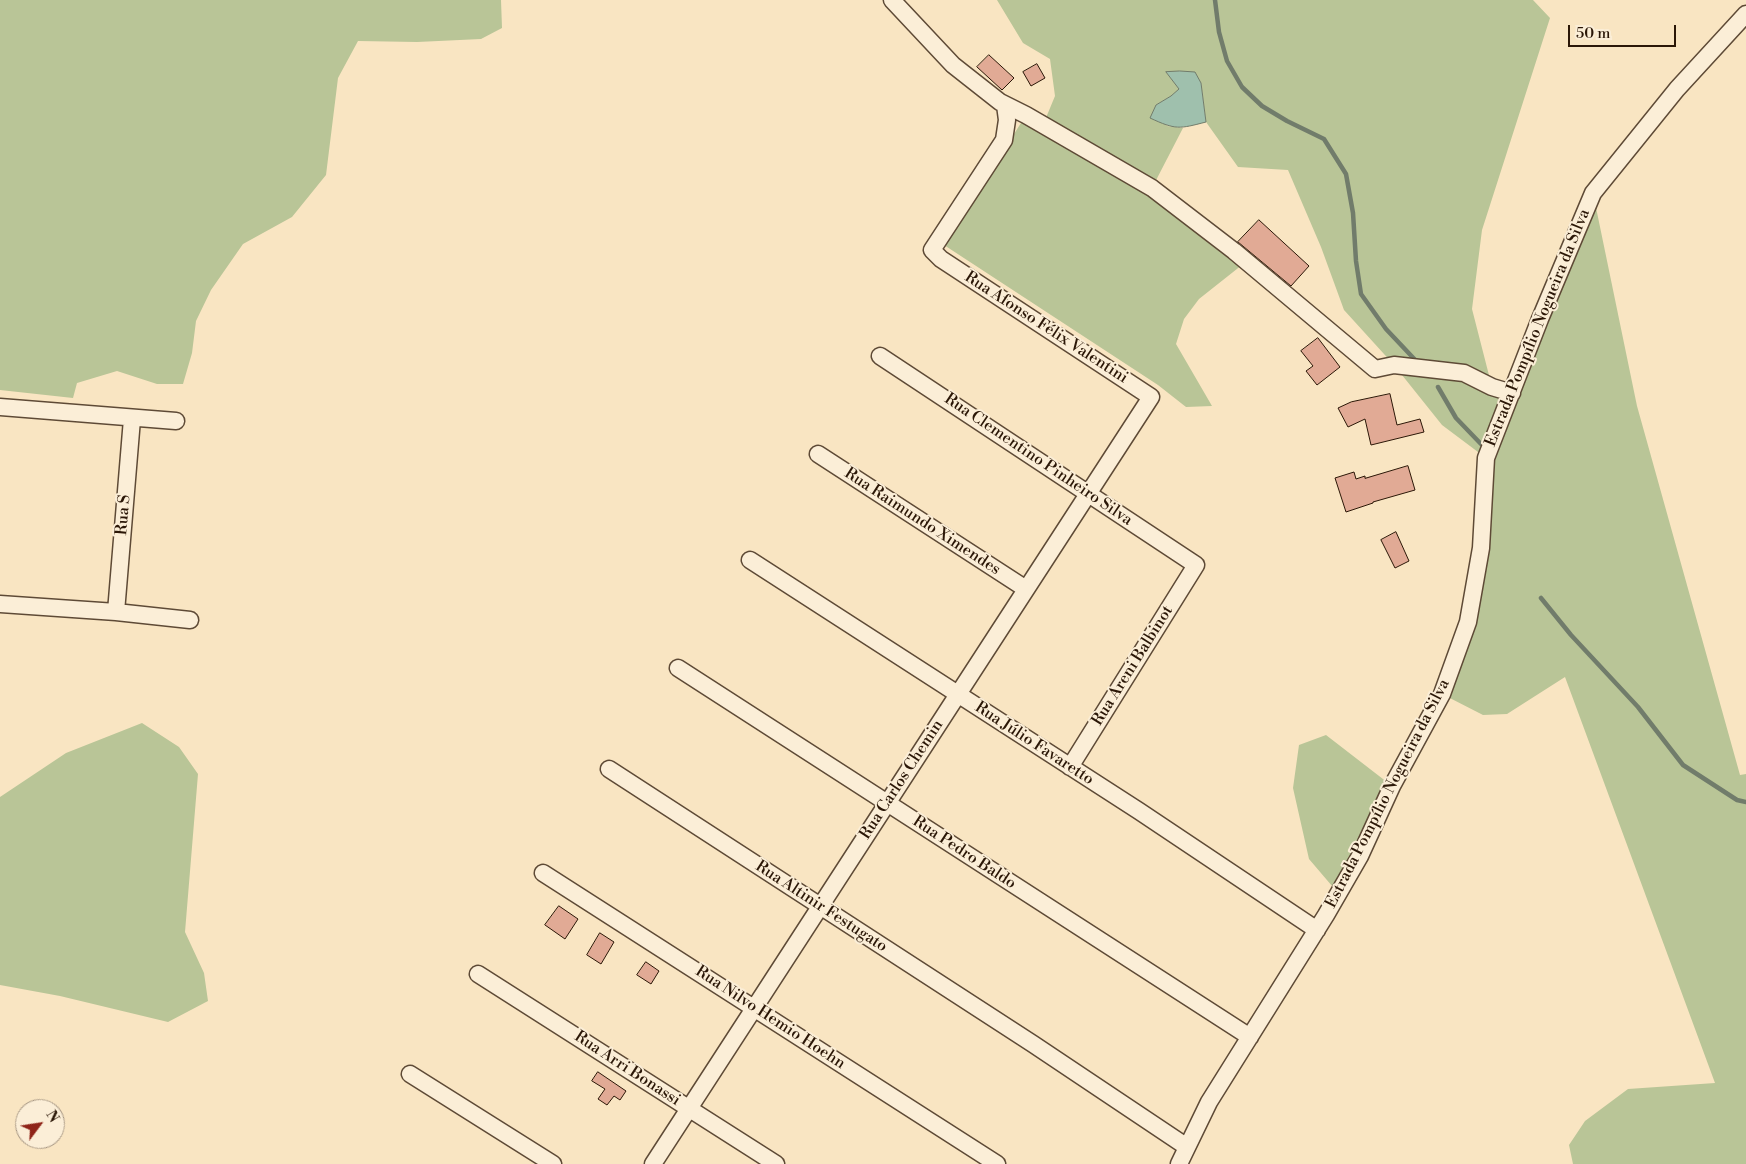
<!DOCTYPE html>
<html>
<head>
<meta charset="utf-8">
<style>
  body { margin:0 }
  #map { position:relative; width:1746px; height:1164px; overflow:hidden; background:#f9e5c2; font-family:"Libre Bodoni",serif }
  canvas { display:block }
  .north { position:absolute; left:15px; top:1099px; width:50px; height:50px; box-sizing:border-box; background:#fbeed7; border:1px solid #a89884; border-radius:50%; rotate:59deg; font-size:14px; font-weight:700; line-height:20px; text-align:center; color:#2b1707 }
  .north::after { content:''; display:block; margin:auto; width:18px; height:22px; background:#8f2418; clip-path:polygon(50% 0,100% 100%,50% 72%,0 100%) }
  .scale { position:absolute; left:1568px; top:25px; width:108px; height:22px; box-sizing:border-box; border:2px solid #2b1707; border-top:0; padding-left:6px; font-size:15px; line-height:18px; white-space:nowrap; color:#2b1707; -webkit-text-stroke:4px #fbeed7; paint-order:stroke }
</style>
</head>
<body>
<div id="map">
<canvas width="1746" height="1164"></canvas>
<div class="north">N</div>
<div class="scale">50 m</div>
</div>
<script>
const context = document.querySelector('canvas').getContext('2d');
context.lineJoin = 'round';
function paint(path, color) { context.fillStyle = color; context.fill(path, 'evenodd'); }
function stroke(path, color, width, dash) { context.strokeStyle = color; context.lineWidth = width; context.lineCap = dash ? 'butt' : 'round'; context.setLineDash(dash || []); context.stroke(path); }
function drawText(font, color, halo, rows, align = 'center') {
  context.font = font + ' "Libre Bodoni",serif'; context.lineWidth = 4; context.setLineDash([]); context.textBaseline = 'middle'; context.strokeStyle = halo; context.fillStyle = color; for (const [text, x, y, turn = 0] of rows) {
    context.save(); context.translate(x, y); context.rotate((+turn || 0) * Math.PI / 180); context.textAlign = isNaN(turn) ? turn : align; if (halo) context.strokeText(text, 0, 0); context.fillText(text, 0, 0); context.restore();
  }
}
paint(new Path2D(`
  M 0,0 L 501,0 L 502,28 L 481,39 L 417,42 L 358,41 L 338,78 L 326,175 L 292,217 L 243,244 L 211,290 L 196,321 L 192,353 L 183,384 L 157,384 L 117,371 L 77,383 L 73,398 L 0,390 Z
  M 997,0 L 1533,0 L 1550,18 L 1482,230 L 1472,309 L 1492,387 L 1512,393 L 1593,193 L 1637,406 L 1740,775 L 1746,774 L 1746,1164 L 1573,1164 L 1569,1145 L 1585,1121 L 1628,1089 L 1715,1083 L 1565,677 L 1507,714 L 1483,715 L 1442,694 L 1468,622 L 1486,458 L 1442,425 L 1394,365 L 1344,310 L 1321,247 L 1288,170 L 1238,167 L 1206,122 L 1201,83 L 1166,72 L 1180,89 L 1171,96 L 1156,105 L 1167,126 L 1183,128 L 1152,188 L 1247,261 L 1199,299 L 1184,319 L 1176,344 L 1212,406 L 1186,407 L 1158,385 L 944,245 L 1026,115 L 1043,125 L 1055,96 L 1050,59 L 1023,43 Z
  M 142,723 L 179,747 L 198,774 L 185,932 L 204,973 L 208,1001 L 168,1022 L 60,996 L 0,985 L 0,797 L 66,753 Z
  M 1326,735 L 1392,786 L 1338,893 L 1309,859 L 1293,788 L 1299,745 Z`), '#b9c597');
const water = new Path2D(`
  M 1180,71 L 1195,72 L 1201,83 L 1206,122 C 1179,129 1176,130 1150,118 L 1156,105 L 1171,96 L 1179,89 L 1166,72 Z`);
paint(water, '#9fc0ad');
stroke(water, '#717c6b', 1);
stroke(new Path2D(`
  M 1215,0 L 1219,32 L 1227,61 L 1242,87 L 1262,106 L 1287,121 L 1324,139 L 1346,174 L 1353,213 L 1356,261 L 1361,294 L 1386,329 L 1419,364
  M 1438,387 L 1456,418 L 1481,444
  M 1541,598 L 1571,635 L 1638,707 L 1683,765 L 1737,800 L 1746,802`), '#717c6b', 4.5);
const building = new Path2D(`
  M 989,55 L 1014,78 L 1002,90 L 977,67 Z
  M 1037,64 L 1045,78 L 1031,86 L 1023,72 Z
  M 1259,220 L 1309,266 L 1291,286 L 1238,242 Z
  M 1318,338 L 1340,367 L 1317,385 L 1306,371 L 1313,366 L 1301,351 Z
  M 1390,394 L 1397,425 L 1420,419 L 1424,432 L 1371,445 L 1365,419 L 1348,427 L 1338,408 L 1351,402 Z
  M 1408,466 L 1415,490 L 1373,502 L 1373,503 L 1346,512 L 1335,478 L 1354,472 L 1356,479 L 1365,476 L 1365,478 Z
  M 1396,532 L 1409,561 L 1395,568 L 1381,540 Z
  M 559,906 L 578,919 L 565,939 L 545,925 Z
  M 600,933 L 614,942 L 601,964 L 587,955 Z
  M 646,962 L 659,971 L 651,984 L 637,975 Z
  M 598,1072 L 626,1091 L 620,1100 L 614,1096 L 607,1105 L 598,1099 L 605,1089 L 592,1081 Z`);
paint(building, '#e1aa95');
stroke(building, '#2b1707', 1);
const minor = new Path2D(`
  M 892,0 L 953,65 L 1000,102 L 1026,115 L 1152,188 L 1234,251 L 1375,369 L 1394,365 L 1464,373 L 1492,387 L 1512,393
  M 880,356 L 1196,565 L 1070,767
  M 0,407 L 176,421
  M 818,454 L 1026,589
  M 750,560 L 1139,811 L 1317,930
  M 0,604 L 116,612 L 190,620
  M 116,612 L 132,419
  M 678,668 L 1250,1037
  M 609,769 L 1033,1044 L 1187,1147
  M 543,873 L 997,1164
  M 478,974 L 776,1164
  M 410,1074 L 553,1164
  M 653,1164 L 1151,397 L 941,259 L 932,250 L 1004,140 L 1007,120 L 1005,105
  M 1179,1164 L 1209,1102 L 1326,915 L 1360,856 L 1392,786 L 1442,694 L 1468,622 L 1481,548 L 1486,458 L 1540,319 L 1593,193 L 1677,89 L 1746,14`);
stroke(minor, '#5e4a36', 19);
stroke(minor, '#fbeed7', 16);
drawText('16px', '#2b1707', '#fbeed7', [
  ["Rua Afonso Félix Valentini",1046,328,33],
  ["Estrada Pompílio Nogueira da Silva",1538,328,-68],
  ["Rua Clementino Pinheiro Silva",1038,460,34],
  ["Rua S",124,515,-85],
  ["Rua Raimundo Ximendes",922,522,33],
  ["Rua Areni Balbinot",1133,666,-58],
  ["Rua Júlio Favaretto",1034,744,33],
  ["Rua Carlos Chemin",902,780,-57],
  ["Estrada Pompílio Nogueira da Silva",1388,794,-63],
  ["Rua Pedro Baldo",964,853,33],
  ["Rua Altinir Festugato",821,907,33],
  ["Rua Nilvo Hemio Hoehn",770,1018,33],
  ["Rua Arri Bonassi",627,1069,33]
]);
</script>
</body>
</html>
